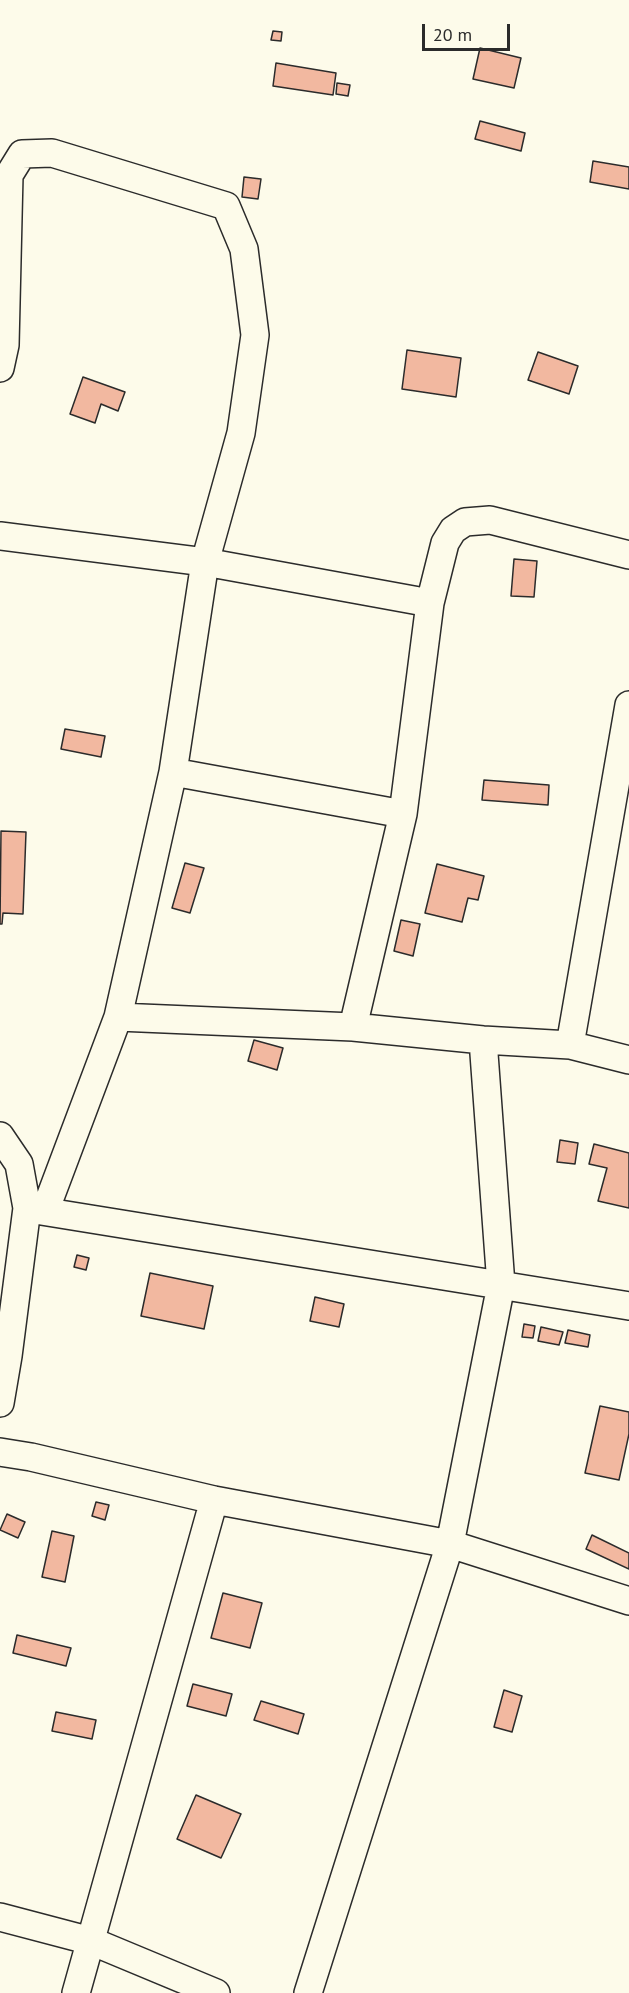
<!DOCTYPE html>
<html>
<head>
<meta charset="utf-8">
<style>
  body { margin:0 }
  #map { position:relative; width:629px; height:1993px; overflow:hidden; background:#fdfbea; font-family:"PT Sans",sans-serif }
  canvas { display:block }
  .scale { position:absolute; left:422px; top:24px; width:88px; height:27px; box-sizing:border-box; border:3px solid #2b2b2b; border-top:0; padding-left:8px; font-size:18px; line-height:21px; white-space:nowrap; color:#2b2b2b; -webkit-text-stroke:4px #fdfbea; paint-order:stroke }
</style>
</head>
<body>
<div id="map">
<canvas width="629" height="1993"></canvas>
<div class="scale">20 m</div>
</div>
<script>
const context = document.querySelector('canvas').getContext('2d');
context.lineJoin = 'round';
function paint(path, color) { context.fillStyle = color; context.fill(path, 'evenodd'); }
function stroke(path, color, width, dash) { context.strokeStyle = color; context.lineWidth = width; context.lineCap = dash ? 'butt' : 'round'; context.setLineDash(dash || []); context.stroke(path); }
const building = new Path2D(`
  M 273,31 L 282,32 L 281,41 L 271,40 Z
  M 480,48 L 521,58 L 514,88 L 473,79 Z
  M 276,63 L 336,73 L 333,95 L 273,86 Z
  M 337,83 L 350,85 L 348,96 L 336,94 Z
  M 480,121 L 525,133 L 521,151 L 475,139 Z
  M 593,161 L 629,167 L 629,189 L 590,182 Z
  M 244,177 L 261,179 L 258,199 L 242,197 Z
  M 407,350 L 461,358 L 456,397 L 402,389 Z
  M 538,352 L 578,366 L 569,394 L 528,380 Z
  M 83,377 L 125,392 L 118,411 L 101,404 L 95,423 L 70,414 Z
  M 514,559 L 537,561 L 534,597 L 511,596 Z
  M 65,729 L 105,736 L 101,757 L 61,749 Z
  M 484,780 L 549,785 L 548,805 L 482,800 Z
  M 1,831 L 26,832 L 23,914 L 3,913 L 2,924 L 0,924 Z
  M 185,863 L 204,868 L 190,913 L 172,908 Z
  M 437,864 L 484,876 L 478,900 L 468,898 L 462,922 L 425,913 Z
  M 401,920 L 420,924 L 413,956 L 394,951 Z
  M 254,1040 L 283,1048 L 277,1070 L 248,1061 Z
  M 560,1140 L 578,1143 L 575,1164 L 557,1162 Z
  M 594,1144 L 629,1153 L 629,1208 L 598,1201 L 607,1168 L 589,1164 Z
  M 77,1255 L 89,1258 L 86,1270 L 74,1267 Z
  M 150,1273 L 213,1286 L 204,1329 L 141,1316 Z
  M 315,1297 L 344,1304 L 339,1327 L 310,1321 Z
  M 524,1324 L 535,1326 L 533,1338 L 522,1337 Z
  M 541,1327 L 563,1332 L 559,1345 L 538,1341 Z
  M 568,1330 L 590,1335 L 588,1347 L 565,1343 Z
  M 600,1406 L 629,1412 L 629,1434 L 619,1480 L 585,1473 Z
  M 96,1502 L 109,1505 L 105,1520 L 92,1516 Z
  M 7,1514 L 25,1522 L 18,1538 L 0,1530 Z
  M 52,1531 L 74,1536 L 65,1582 L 42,1577 Z
  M 592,1535 L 629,1553 L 629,1569 L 586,1549 Z
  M 223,1593 L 262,1603 L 250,1648 L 211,1638 Z
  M 17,1635 L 71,1648 L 66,1666 L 13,1653 Z
  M 193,1684 L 232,1694 L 226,1716 L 187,1706 Z
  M 504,1690 L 522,1696 L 512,1732 L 494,1727 Z
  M 261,1701 L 304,1714 L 298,1734 L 254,1720 Z
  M 56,1712 L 96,1720 L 92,1739 L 52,1731 Z
  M 196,1795 L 241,1814 L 221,1858 L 177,1839 Z`);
paint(building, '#f2b8a0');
stroke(building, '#2b2b2b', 1.5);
const minor = new Path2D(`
  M 0,368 L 5,345 L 9,175 L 22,154 L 52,153 L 226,206 L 244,249 L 255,335 L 241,433 L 205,562 L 173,772 L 118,1017 L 45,1211
  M 0,536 L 205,562 L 430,603
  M 173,772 L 403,814
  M 118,1017 L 353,1027 L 483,1040 L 570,1045 L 629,1060
  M 353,1027 L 403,814 L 430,603 L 445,543 L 453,530 L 465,522 L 490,520 L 629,555
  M 570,1045 L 629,705
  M 0,1136 L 19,1164 L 27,1208 L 8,1356 L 0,1403
  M 29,1209 L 629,1306
  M 0,1452 L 31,1457 L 214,1500 L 450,1544 L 629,1601
  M 0,1917 L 91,1941 L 216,1993
  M 76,1993 L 214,1500
  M 308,1993 L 450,1544 L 501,1285 L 483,1040`);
stroke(minor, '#2b2b2b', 30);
stroke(minor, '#fdfbea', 27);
</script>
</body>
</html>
